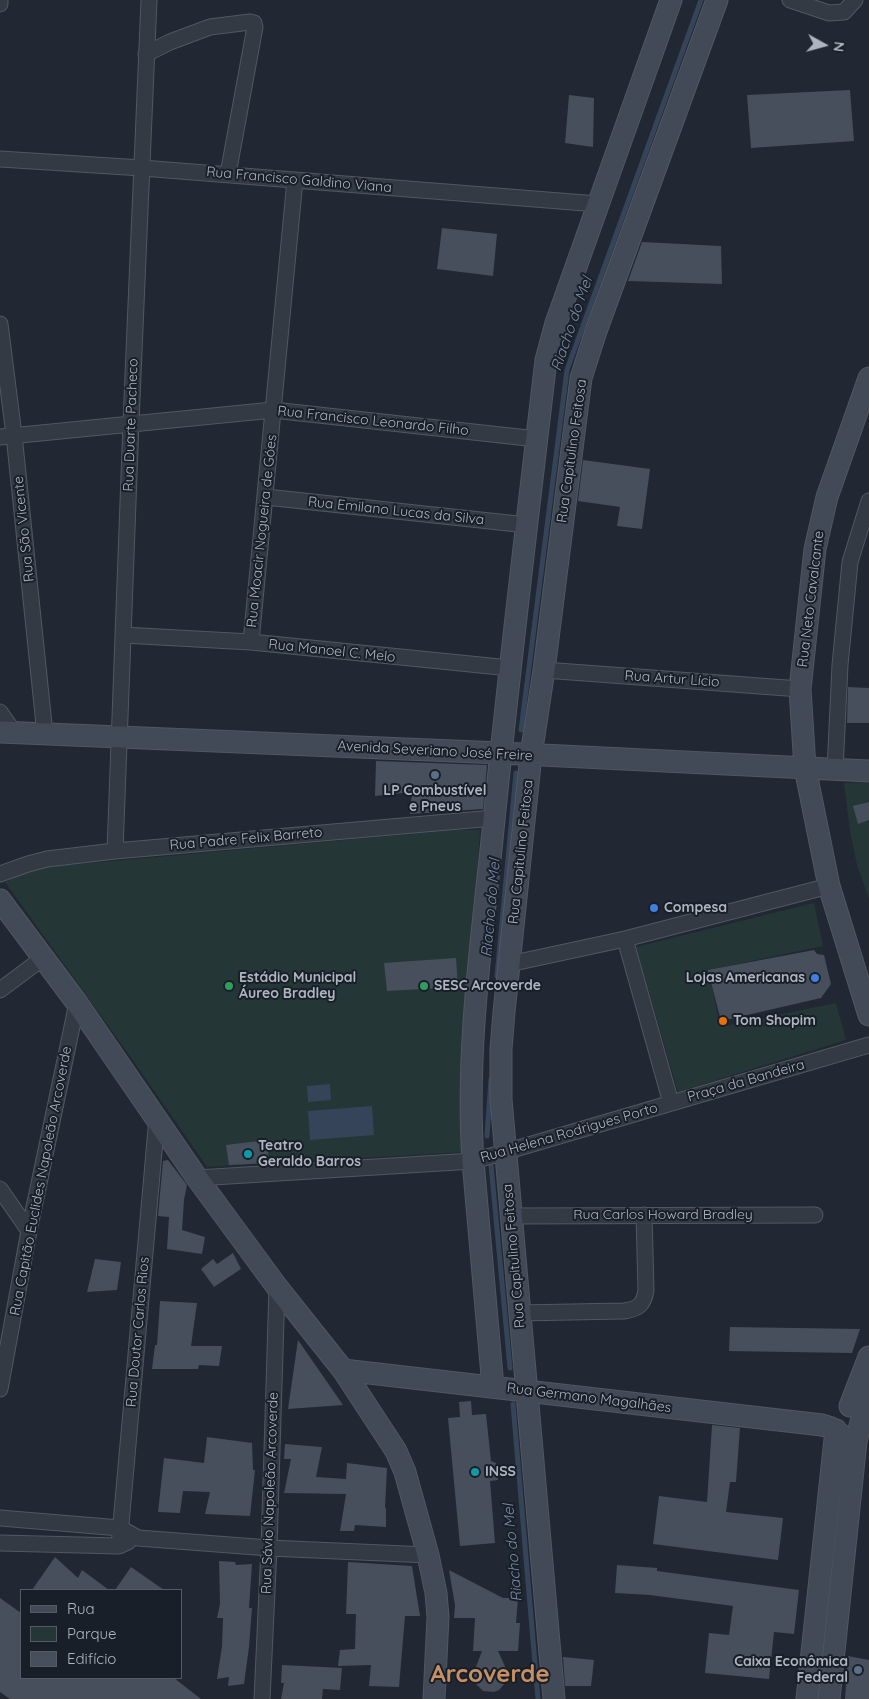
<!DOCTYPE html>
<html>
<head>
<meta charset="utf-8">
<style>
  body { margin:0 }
  #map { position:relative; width:869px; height:1699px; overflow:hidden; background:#212833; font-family:Quicksand,sans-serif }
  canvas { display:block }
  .legend { position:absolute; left:20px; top:1589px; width:162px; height:90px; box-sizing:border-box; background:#191f28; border:1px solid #555b65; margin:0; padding:6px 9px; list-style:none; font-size:15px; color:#aeb5c1 }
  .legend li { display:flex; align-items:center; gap:10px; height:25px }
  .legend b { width:25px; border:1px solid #555b65 }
  .north { position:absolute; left:799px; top:20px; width:50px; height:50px; -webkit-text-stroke:4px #191f28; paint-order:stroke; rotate:97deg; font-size:14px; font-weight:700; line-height:20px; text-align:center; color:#aeb5c1 }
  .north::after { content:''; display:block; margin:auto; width:18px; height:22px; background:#aeb5c1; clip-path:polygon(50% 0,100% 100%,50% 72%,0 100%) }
</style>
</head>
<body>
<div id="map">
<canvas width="869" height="1699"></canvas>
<ul class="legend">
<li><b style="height:6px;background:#424957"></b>Rua</li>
<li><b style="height:14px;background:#253636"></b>Parque</li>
<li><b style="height:14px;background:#474f5d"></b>Edifício</li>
</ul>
<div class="north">N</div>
</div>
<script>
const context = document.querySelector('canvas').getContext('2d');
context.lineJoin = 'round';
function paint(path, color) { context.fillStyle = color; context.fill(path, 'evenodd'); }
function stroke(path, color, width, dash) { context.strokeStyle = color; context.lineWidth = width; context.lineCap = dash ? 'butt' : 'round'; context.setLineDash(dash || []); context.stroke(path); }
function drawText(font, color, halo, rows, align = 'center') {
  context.font = font + ' Quicksand,sans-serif'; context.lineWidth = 4; context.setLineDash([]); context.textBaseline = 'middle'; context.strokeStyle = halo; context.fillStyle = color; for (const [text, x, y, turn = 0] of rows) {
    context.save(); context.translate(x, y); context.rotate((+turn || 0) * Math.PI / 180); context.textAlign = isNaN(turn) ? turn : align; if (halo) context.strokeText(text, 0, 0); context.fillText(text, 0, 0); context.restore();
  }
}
paint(new Path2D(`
  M 844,783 L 869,783 L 869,899 L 857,865 L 850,831 Z
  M 456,830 L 480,830 L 463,1108 L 464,1152 L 207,1167 L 132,1059 L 5,882 L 35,868 Z
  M 814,903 L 823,946 L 709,970 L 720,1027 L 836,1003 L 846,1040 L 678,1092 L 636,947 Z`), '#253636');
paint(new Path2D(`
  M 330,1084 L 331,1100 L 308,1102 L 307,1086 Z
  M 372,1106 L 374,1135 L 310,1140 L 308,1111 Z`), '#364459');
stroke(new Path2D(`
  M 521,730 L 567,370 L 701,0
  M 497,976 L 516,773
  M 487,1136 L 491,1079
  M 491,1165 L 510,1368
  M 513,1404 L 538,1699`), '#364459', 5);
paint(new Path2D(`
  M 850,90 L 854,141 L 751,148 L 747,95 Z
  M 569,95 L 594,98 L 593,147 L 565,143 Z
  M 442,228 L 497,234 L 493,276 L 437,269 Z
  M 642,242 L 721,246 L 722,284 L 628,281 Z
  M 583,460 L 650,469 L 642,529 L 617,526 L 620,507 L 578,501 Z
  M 848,687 L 869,688 L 869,723 L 847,723 Z
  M 376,761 L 487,765 L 483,809 L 410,814 L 412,792 L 375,796 Z
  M 869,802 L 869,820 L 858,824 L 853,806 Z
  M 814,950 L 817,954 L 824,955 L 831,984 L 821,998 L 721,1021 L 708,970 Z
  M 456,958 L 458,987 L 387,991 L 384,963 Z
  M 267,1140 L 269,1163 L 229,1165 L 226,1145 Z
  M 168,1160 L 187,1185 L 184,1200 L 182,1230 L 205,1237 L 202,1254 L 167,1249 L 169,1217 L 158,1216 L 163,1161 Z
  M 233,1253 L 241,1269 L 214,1287 L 201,1269 L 213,1259 L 217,1264 Z
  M 95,1259 L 121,1262 L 117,1290 L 87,1292 Z
  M 160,1301 L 197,1303 L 191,1346 L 222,1346 L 219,1366 L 199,1365 L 198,1369 L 152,1369 L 155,1345 L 157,1345 Z
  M 730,1327 L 860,1329 L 852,1353 L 729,1351 Z
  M 298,1340 L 343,1405 L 288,1409 Z
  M 471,1401 L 472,1415 L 486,1414 L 491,1461 L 496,1463 L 498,1480 L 490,1481 L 495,1543 L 460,1546 L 448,1418 L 460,1417 L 459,1402 Z
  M 712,1425 L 740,1428 L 736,1482 L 730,1482 L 726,1512 L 783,1518 L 778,1560 L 653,1544 L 659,1496 L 707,1502 Z
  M 207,1437 L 252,1443 L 253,1470 L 255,1470 L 250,1516 L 205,1514 L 210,1492 L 183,1491 L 180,1513 L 158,1512 L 164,1458 L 204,1463 Z
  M 285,1444 L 322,1447 L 316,1477 L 346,1479 L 347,1463 L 387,1468 L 385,1508 L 386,1508 L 386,1527 L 355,1525 L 354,1531 L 340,1531 L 346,1494 L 284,1493 L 291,1459 L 284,1459 Z
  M 55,1557 L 78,1578 L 82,1570 L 109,1590 L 32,1590 Z
  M 219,1561 L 235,1562 L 236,1565 L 252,1564 L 249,1608 L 252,1608 L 249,1647 L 244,1684 L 228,1686 L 229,1677 L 217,1679 L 222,1646 L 223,1618 L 217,1618 L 220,1604 Z
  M 348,1562 L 412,1566 L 420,1616 L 405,1616 L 399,1687 L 369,1686 L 371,1665 L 338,1666 L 340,1650 L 355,1649 L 356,1614 L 346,1614 Z
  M 617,1565 L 657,1568 L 657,1571 L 799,1590 L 794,1634 L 774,1632 L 769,1679 L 705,1673 L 709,1633 L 729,1635 L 733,1606 L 650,1595 L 615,1593 Z
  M 131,1567 L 164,1590 L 115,1590 Z
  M 449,1570 L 503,1598 L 518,1598 L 516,1623 L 520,1623 L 518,1651 L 498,1651 L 507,1671 L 508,1676 L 506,1682 L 499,1690 L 494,1692 L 483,1691 L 475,1683 L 474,1672 L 482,1651 L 473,1651 L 475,1618 L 454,1618 L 455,1605 Z
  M 0,1598 L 21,1613 L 21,1678 L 174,1678 L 201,1699 L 10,1699 L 0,1692 Z
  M 848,1656 L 869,1660 L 869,1699 L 845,1699 Z
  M 563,1657 L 594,1660 L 591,1686 L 565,1686 Z
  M 282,1665 L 342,1668 L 340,1690 L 323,1689 L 322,1699 L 281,1699 L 284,1683 L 281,1683 Z`), '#474f5d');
const street = new Path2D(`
  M 790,0 L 829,13 L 844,12 L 855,0
  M 0,4 L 0,0
  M 146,54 L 170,42 L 210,27 L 250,22 L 254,23 L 255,27 L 228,174
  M 0,159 L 142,168 L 598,204
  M 0,324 L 14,435 L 45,734
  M 0,437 L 273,410 L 537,439
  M 266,497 L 527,525
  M 123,635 L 251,642 L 510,668
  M 251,642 L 295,180
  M 544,670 L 800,689
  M 0,712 L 14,732
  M 835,770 L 840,665 L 850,562 L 869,501
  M 115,851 L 131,422 L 149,0
  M 0,874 L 28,864 L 47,859 L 115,851 L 494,818
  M 625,939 L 671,1103
  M 509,964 L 625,939 L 829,886
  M 0,990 L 43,958
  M 197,1178 L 473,1161 L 505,1152 L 869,1045
  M 0,1189 L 29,1231
  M 512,1216 L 815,1215
  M 519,1313 L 624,1311 C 639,1309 644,1304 646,1290 L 644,1215
  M 0,1389 L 29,1231 L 77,1003
  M 0,1518 L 120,1528 L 138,1538 L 269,1548 L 428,1555
  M 0,1543 L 119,1546 L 128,1542
  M 119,1546 L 157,1118
  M 262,1699 L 269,1548 L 277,1287`);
const secondary = new Path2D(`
  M 869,378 L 827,497 L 815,549 L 800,689 L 805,768 L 829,886 L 869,1015
  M 0,732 L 501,753 L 869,771
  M 0,900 L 77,1003 L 197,1178 L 277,1287 L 343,1370 L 396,1451 L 405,1472 L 428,1555 L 436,1593 L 438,1617 L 434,1699
  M 343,1370 L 822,1425 C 844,1430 849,1445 853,1465
  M 493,1387 L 473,1161 C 466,1057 480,953 491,850 C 507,686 527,523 546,360 L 556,323 L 671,0
  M 850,1406 L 869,1357
  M 554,1699 L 501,1099 L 501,1049 L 504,1012 L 531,755 L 544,670 L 581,378 L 596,331 L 717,0
  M 807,1699 L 836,1430
  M 829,1699 L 856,1441 L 869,1392`);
stroke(street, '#515862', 17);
stroke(secondary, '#515862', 23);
stroke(street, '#343a44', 15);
stroke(secondary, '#424957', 21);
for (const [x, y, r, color] of [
  [435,775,5,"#5c6f8a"],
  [654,908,5,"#3f7fe0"],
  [815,978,5,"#3f7fe0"],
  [229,986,5,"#2e9e5b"],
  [424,986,5,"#2e9e5b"],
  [723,1021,5,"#e8710a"],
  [248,1154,5,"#0f9aa8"],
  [475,1472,5,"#0f9aa8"],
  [858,1670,5,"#5c6f8a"]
]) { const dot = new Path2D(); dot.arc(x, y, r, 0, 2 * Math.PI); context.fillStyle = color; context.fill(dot); stroke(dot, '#191f28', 2); }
drawText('14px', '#aeb5c1', '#191f28', [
  ["Rua Francisco Galdino Viana",299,180,5],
  ["Rua Francisco Leonardo Filho",373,421,6],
  ["Rua Duarte Pacheco",131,425,-88],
  ["Rua Capitulino Feitosa",572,451,-82],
  ["Rua Emilano Lucas da Silva",396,511,6],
  ["Rua São Vicente",24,529,-96],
  ["Rua Moacir Nogueira de Góes",262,531,-84],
  ["Rua Neto Cavalcante",811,599,-83],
  ["Rua Manoel C. Melo",332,651,6],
  ["Rua Artur Lício",672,679,4],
  ["Avenida Severiano José Freire",435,751,3],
  ["Rua Padre Felix Barreto",246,839,-5],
  ["Rua Capitulino Feitosa",521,852,-84],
  ["Praça da Bandeira",746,1081,-16],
  ["Rua Helena Rodrigues Porto",569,1133,-16],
  ["Rua Capitão Euclides Napoleão Arcoverde",41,1181,-79],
  ["Rua Carlos Howard Bradley",663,1215],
  ["Rua Capitulino Feitosa",514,1256,-95],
  ["Rua Doutor Carlos Rios",138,1332,-85],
  ["Rua Germano Magalhães",589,1398,7],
  ["Rua Sávio Napoleão Arcoverde",270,1493,-88]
]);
drawText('bold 14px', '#aeb5c1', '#191f28', [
  ["LP Combustível",435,791,"center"],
  ["e Pneus",435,807,"center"],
  ["Compesa",664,908],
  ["Estádio Municipal",239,978],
  ["Áureo Bradley",239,994],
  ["Lojas Americanas",805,978,"right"],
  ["SESC Arcoverde",434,986],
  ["Tom Shopim",733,1021],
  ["Teatro",258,1146],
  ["Geraldo Barros",258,1162],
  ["INSS",485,1472],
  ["Caixa Econômica",848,1662,"right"],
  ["Federal",848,1678,"right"]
], 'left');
drawText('italic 15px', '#788ca7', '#191f28', [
  ["Riacho do Mel",572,324,-71],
  ["Riacho do Mel",491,908,-85],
  ["Riacho do Mel",513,1553,-95]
]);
drawText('bold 24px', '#c88f62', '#191f28', [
  ["Arcoverde",490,1675]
]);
</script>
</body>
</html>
